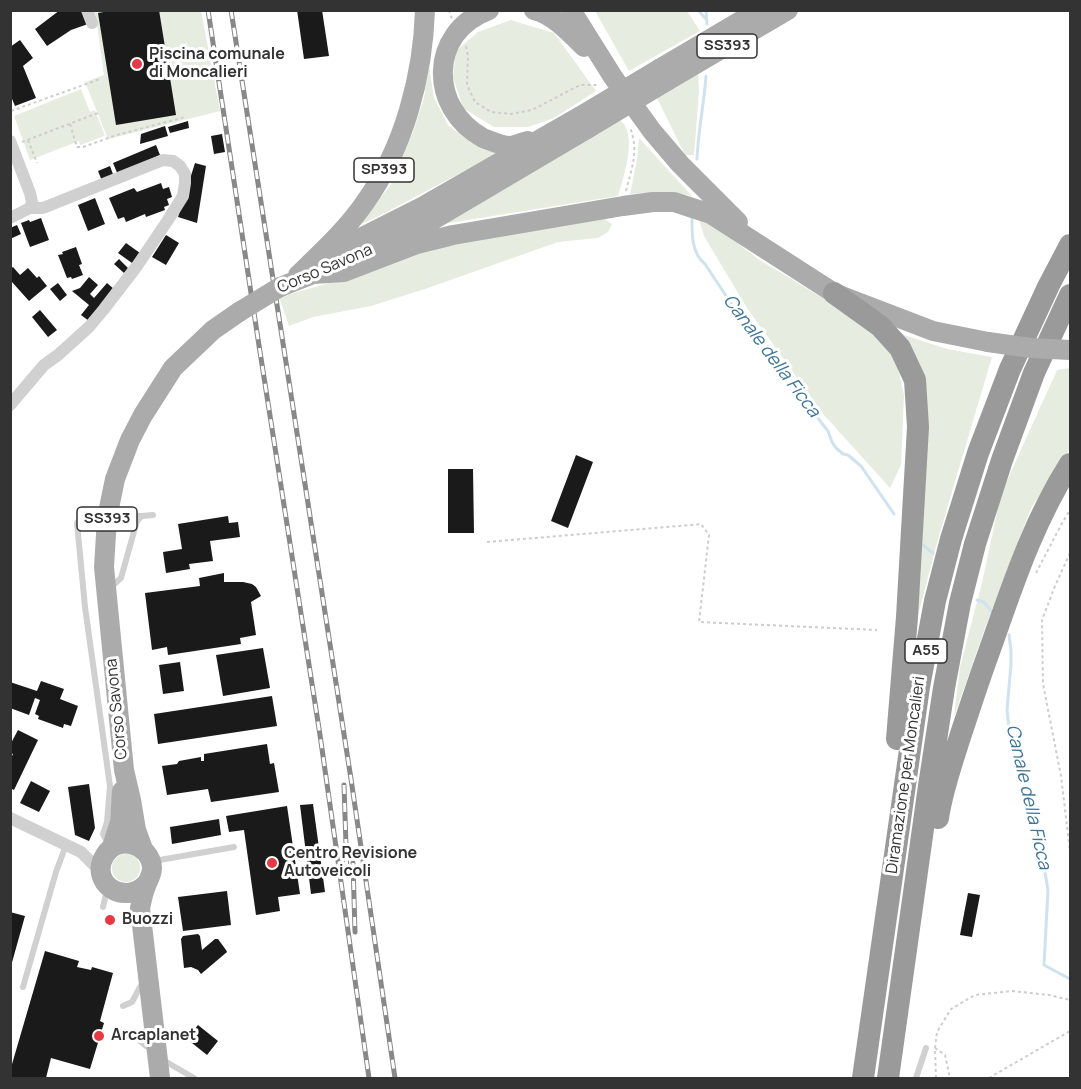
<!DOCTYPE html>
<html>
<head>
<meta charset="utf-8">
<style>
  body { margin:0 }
  #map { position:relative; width:1081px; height:1089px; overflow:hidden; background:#fff; font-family:Manrope,sans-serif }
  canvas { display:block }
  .frame { position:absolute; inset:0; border:12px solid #333; pointer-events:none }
</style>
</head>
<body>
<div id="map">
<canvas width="1081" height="1089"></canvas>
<div class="frame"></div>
</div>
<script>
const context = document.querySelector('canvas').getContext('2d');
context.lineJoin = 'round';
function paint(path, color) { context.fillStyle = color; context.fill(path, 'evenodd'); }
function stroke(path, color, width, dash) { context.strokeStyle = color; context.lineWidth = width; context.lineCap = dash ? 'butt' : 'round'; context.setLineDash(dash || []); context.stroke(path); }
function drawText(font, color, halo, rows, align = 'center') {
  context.font = font + ' Manrope,sans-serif'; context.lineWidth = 6; context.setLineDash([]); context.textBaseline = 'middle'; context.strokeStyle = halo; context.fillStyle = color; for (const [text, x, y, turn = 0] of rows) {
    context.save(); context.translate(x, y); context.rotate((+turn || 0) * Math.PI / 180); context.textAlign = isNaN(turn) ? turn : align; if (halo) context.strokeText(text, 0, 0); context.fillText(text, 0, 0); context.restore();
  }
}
paint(new Path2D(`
  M 95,11 L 201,11 L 220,111 L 108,139 L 85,82 L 104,75 Z
  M 595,11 L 687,11 L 700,31 L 629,71 Z
  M 511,20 L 554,33 L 596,91 L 554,118 L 528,127 L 494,127 L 463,108 L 453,77 L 456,51 L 478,32 Z
  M 429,66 L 434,98 L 448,125 L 470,142 L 486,147 L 504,150 L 379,216 L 357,226 L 390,186 L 413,132 L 424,98 Z
  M 698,73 L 699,91 L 694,155 L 685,155 L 657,98 Z
  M 81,89 L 90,112 L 95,110 L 105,136 L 80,145 L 79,141 L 30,160 L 14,116 Z
  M 619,119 C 621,121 624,123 625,126 C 635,144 623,178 618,196 L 430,226 Z
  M 639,138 L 692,196 L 665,192 L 630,194 L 637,160 Z
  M 600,216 L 612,224 L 608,232 L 598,238 L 558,242 L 425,289 L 371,306 L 313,317 L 289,326 L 279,297 L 377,270 L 412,249 Z
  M 698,216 L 718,228 L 758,259 L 866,324 L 895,355 L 904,395 L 901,465 L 890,488 L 824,415 L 747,308 L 704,236 Z
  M 898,333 L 947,349 L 992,357 L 938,539 L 911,642 L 925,410 Z
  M 1070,368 L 1070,448 L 1031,508 L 985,628 L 954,717 L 960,667 L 982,583 L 1001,494 L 1057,370 Z
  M112 868a14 14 0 1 1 28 0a14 14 0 1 1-28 0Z`), '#e6ecdf');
stroke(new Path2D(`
  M 698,10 L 705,18
  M 706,10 L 707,24
  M 697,159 C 698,132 704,104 706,76
  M 692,217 C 692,233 691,253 705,264 L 732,305 L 755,336 L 779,363 L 786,375 L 800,388 L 801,401 L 804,404 L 809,407 L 828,431 L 832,442 L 836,448 L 843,454 L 848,455 L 861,466 L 894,514
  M 923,545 L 933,553
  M 977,600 L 984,602 L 991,611
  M 1009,635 L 1011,650 L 1011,664 L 1007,710 L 1009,727 L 1014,756 L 1028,803 L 1029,812 L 1033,820 L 1040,843 L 1048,890 L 1044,965 L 1070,979`), '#cfe2ee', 3);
paint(new Path2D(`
  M 60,10 L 82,10 L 88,24 L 71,30 L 47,46 L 35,29 Z
  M 115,10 L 159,10 L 176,115 L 116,125 L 98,13 Z
  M 297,10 L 322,10 L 329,56 L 304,59 Z
  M 20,40 L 33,58 L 23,66 L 36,98 L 15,106 L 10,94 L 10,47 Z
  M 188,121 L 189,128 L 170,133 L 168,127 Z
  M 165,126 L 168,136 L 140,144 L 141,134 Z
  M 222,134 L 225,152 L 214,154 L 211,136 Z
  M 156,145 L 160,155 L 118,175 L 113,163 Z
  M 195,163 L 206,166 L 197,223 L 178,217 Z
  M 110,166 L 114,177 L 102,181 L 98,171 Z
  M 161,183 L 163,189 L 169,187 L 172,197 L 167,199 L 169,205 L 164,207 L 165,210 L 146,217 L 145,214 L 126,222 L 124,217 L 118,219 L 109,198 L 134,188 L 137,192 Z
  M 95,198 L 105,224 L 88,231 L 78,205 Z
  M 41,218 L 49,240 L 30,247 L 21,223 L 29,220 L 30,222 Z
  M 17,225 L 21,234 L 10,239 L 10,228 Z
  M 166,235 L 179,243 L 166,265 L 152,257 Z
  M 126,243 L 140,253 L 132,263 L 118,253 Z
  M 76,247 L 82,264 L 79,265 L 83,275 L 72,279 L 71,277 L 67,278 L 58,255 L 63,254 L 62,252 Z
  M 119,259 L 128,268 L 124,273 L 114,264 Z
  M 13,267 L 20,275 L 28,268 L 37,278 L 39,276 L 47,286 L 29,301 L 12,282 L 10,284 L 10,269 Z
  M 89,277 L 98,285 L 90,294 L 94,298 L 107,283 L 114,289 L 89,321 L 81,315 L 89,305 L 72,291 L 80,288 Z
  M 58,283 L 67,295 L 60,301 L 50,289 Z
  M 40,310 L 57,330 L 48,337 L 32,317 Z
  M 576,455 L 593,462 L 568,528 L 551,521 Z
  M 448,469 L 473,469 L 474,533 L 448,533 Z
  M 228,516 L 229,523 L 238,522 L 240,537 L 210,541 L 213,561 L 189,564 L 190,569 L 166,573 L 163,552 L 182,549 L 178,524 Z
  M 224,573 L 224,582 L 243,582 L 252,584 L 256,587 L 261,596 L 251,602 L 256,635 L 240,638 L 241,644 L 168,655 L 167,647 L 152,650 L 145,593 L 200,586 L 199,578 Z
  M 263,648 L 270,688 L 223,696 L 216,655 Z
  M 180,662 L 184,691 L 163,694 L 159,665 Z
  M 41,681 L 64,689 L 60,699 L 78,706 L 71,726 L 64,724 L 63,728 L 38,719 L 39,716 L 35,714 L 40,700 L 35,698 L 29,715 L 10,708 L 10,682 L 37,691 Z
  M 272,696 L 277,726 L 158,744 L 154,714 Z
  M 18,730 L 38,740 L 14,790 L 10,788 L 10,760 L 13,754 L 10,753 L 10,745 Z
  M 267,744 L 270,764 L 274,763 L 279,792 L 211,802 L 208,789 L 167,795 L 162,766 L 177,764 L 179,761 L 201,757 L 201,761 L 204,761 L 204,754 Z
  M 31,781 L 50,791 L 39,812 L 20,803 Z
  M 89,784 L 95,828 L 89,841 L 75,835 L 68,787 Z
  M 313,804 L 325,892 L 311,894 L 300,805 Z
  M 287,806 L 300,894 L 278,897 L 280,911 L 256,915 L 244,830 L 229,832 L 226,816 Z
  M 219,819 L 221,835 L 172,844 L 170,827 Z
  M 227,891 L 231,925 L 183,931 L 178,897 Z
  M 968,893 L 980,895 L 972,937 L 960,935 Z
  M 10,912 L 25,916 L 11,966 L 10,966 Z
  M 198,934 L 200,936 L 202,950 L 215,939 L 218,939 L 226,950 L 227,952 L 201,974 L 198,970 L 191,967 L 184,968 L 181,939 L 183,936 Z
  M 45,951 L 79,961 L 77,967 L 91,970 L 92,967 L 113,973 L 100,1021 L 104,1023 L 90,1069 L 51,1058 L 46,1078 L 10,1078 L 10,1071 Z
  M 198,1025 L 218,1041 L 207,1055 L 187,1039 Z`), '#1a1a1a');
stroke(new Path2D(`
  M 449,10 L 452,19
  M 466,46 L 468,56 L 467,85 L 475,102 L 491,112 L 511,114 L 532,110 L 580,85 L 595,85 L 599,87
  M 11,111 L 100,79
  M 70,124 L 77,147 L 83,147 L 117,135 L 185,117
  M 28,140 L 37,163
  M 22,142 L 98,113
  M 626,191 C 632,166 639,152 630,127
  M 487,542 L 701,524 L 709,535 L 699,622 L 877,630
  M 1070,553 L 1055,586 L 1042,620 L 1043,684 L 1061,776 L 1070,851
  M 1036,573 L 1061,525 L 1070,510
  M 935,1048 L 945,1055 L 950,1078
  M 936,1078 L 935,1048 L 937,1032 L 951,1009 L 975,995 L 1012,991 L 1049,995 L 1070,1000
  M 989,1078 L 1070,1031`), '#cdcdcd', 2, [3, 3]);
stroke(new Path2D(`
  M 99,511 L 84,515 L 77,523 L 85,607 L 110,786 L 107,822 L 103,834 L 108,844
  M 119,515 L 142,516
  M 111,587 L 121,578 L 137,521 L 142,516 L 153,515
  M 154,861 L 234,847
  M 103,907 L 107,890
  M 23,987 L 56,872 L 66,845
  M 123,1006 L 132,1002 L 140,987
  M 135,1034 L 139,1036 L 140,1041 L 146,1046
  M 163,1060 L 194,1078
  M 916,1078 L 926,1048`), '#d0d0d0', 6);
stroke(new Path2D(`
  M 87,10 L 92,23
  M 10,141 L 30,193 L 32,202 L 30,208
  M 10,218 L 30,208 L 43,208 L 163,160 L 173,161 L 180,166 L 185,174 L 185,183 L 183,196 L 168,220 L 137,266 L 104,309 L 89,327 L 58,355 L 44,365 L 10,405
  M 10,818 L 81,852 L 101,872`), '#d0d0d0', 12);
stroke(new Path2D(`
  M 489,10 C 428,32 429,109 483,138 C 491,141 502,146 510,146 C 516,145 523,142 528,141
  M 534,10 C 554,15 570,33 584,47
  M 571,10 L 613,77 L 652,131 L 680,164 L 738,222
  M 659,69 L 759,10
  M 667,81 L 788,10
  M 380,246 L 428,223 L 587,129
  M 321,258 L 422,207 L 579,117
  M 313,274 L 344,272 L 417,244 L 453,235 L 623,206 L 653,202 L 674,202 L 711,214 L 834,293 L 933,331 L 988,342
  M 298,275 C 322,252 347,229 366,201 C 404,147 423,76 425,10
  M 280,287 L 326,269
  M 112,847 L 120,822 L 122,791
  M 143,849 L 136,830 L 131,800 L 124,770 L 104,567 L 107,518 L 115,479 L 130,440 L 143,415 L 173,368 L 213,330 L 239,312
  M 147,883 C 124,908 88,882 105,855 C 118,834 151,844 152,868 C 152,875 148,880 146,886 C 143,893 142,900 140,908 L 160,1078`), '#ababab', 20);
stroke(new Path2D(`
  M 834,293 L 880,326 L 900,348 L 915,380 L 918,427 L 907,617 L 897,739
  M 938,818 C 942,790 952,762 961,734 C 970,707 979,679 989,652 C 1012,587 1033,522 1070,464
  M 863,1078 L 919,687 L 935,601 L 951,539 L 978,453 L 1010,369 L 1049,285 L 1070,245
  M 888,1078 L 929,786 L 944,688 L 960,603 L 975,544 L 1002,460 L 1034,373 L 1070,295`), '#9a9a9a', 22);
const rail = new Path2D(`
  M 208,10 L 258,339 L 320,735 L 369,1078
  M 231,10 L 351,779 L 395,1078
  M 344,785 L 347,875
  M 353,863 L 355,932`);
stroke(rail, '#888', 5);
stroke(rail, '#fff', 3, [9]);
stroke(new Path2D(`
  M 579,117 L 659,69
  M 587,129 L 667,81
  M 239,312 L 280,287
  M 988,342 L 1031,348 L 1070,350`), '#ababab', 20);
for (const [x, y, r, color] of [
  [137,64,6,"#e63946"],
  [272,863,6,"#e63946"],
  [110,920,6,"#e63946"],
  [99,1036,6,"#e63946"]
]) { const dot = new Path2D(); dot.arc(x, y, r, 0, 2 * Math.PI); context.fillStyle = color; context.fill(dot); stroke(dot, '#fff', 2); }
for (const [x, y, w] of [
  [727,46,60],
  [384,170,60],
  [107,519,60],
  [926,651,42]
]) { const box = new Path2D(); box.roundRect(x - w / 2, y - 12, w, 24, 4.5); context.fillStyle = '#fff'; context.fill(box); stroke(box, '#333', 1.5); }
drawText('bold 15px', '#333', null, [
  ["SS393",727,46],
  ["SP393",384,170],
  ["SS393",107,519],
  ["A55",926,651]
]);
drawText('bold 16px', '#333', '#fff', [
  ["Piscina comunale",149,55],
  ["di Moncalieri",149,73],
  ["Centro Revisione",284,854],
  ["Autoveicoli",284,872],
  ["Buozzi",122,920],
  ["Arcaplanet",111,1036]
], 'left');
drawText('16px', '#333', '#fff', [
  ["Corso Savona",325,269,-23],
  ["Corso Savona",117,709,-96],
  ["Diramazione per Moncalieri",906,775,-82]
]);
drawText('italic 18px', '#3f7597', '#fff', [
  ["Canale della Ficca",771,356,53],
  ["Canale della Ficca",1028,797,77]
]);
</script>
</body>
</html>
